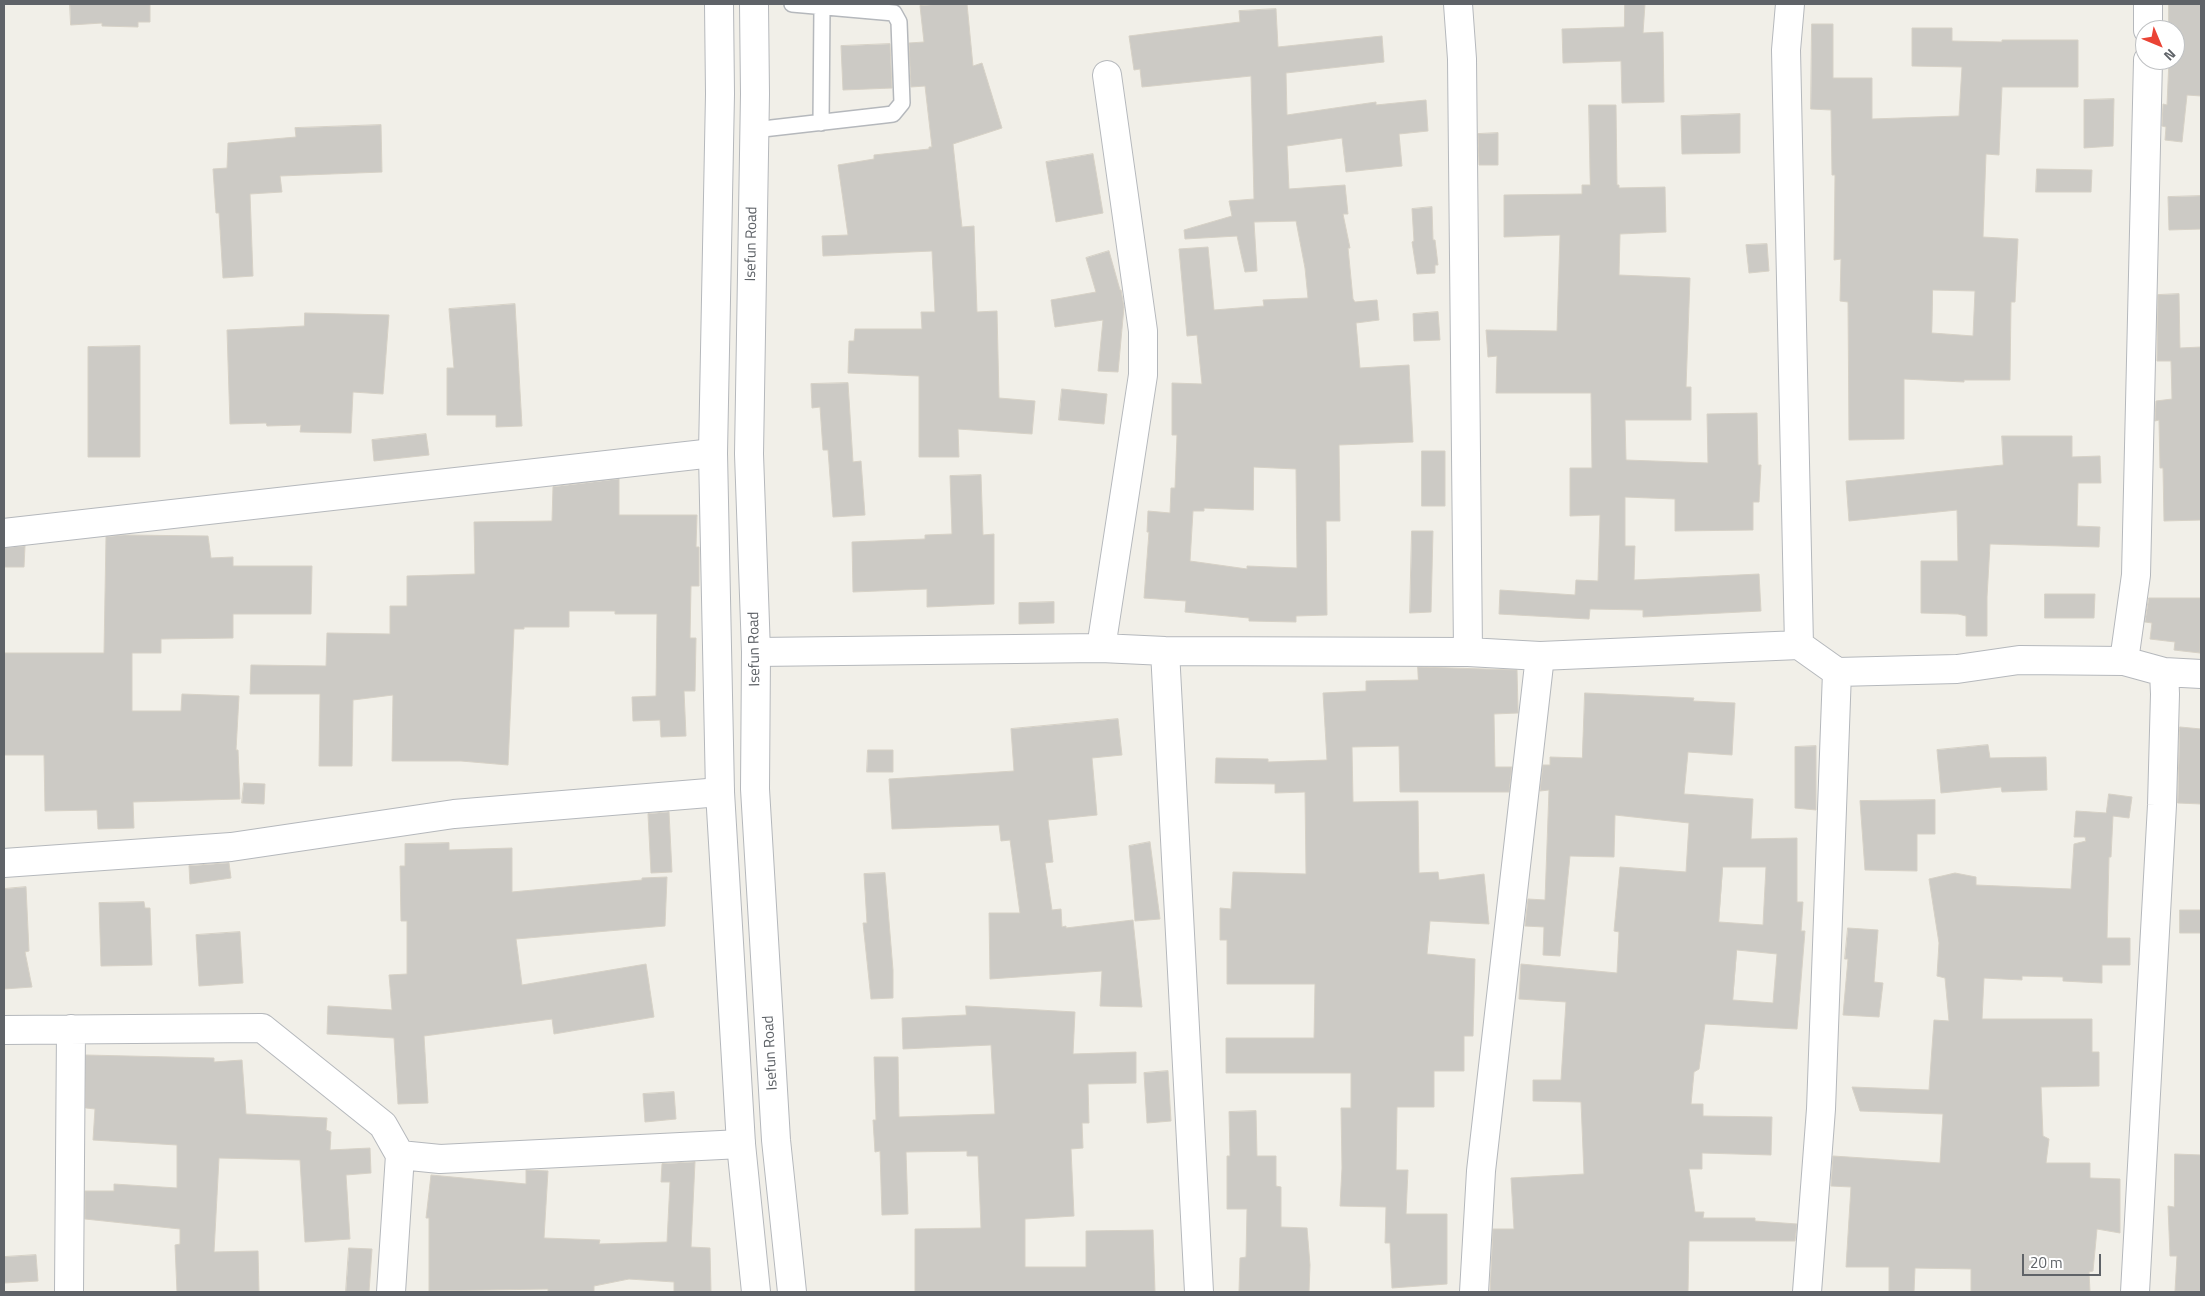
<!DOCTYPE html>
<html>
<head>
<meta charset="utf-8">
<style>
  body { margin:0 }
  #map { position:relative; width:2205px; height:1296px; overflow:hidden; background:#f1efe8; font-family:"Titillium Web",sans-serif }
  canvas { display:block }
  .frame { position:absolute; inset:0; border:5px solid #5f6368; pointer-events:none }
  .north { position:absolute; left:2135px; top:20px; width:50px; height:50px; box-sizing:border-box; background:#fff; border:1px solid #bfc1c3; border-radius:50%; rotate:135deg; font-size:14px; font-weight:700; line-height:20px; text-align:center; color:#5f6368 }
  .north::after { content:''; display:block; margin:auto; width:18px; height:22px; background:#ea4335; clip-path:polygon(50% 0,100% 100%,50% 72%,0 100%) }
  .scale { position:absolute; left:2022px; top:1254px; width:79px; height:22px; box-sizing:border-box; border:2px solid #5f6368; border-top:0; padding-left:6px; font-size:15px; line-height:18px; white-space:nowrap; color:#5f6368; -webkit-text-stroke:4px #fff; paint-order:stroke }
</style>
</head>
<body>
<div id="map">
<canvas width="2205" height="1296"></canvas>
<div class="frame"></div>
<div class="north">N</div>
<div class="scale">20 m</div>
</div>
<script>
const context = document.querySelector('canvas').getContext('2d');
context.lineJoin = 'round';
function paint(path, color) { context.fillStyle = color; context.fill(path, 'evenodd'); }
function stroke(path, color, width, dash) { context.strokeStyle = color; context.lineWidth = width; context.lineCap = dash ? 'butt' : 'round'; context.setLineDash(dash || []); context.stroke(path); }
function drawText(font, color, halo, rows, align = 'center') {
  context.font = font + ' "Titillium Web",sans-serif'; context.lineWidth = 4; context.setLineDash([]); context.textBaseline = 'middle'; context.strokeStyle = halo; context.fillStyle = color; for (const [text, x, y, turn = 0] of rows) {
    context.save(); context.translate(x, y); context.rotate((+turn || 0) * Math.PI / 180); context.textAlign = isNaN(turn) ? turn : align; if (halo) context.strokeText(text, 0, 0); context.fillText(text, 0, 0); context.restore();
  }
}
const building = new Path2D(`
  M 70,4 L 150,4 L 150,22 L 138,22 L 138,27 L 102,26 L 102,23 L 71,25 Z
  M 941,4 L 967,4 L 973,66 L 982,63 L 1002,128 L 953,144 L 962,227 L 974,226 L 977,312 L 997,311 L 999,398 L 1035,401 L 1032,434 L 958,429 L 959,457 L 919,457 L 919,376 L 848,373 L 849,341 L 854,341 L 855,329 L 922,329 L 921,312 L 935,312 L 932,251 L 823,256 L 822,236 L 848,235 L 838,165 L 874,159 L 874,155 L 929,149 L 929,147 L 932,147 L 925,86 L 911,87 L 909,43 L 924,42 L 920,6 Z
  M 1625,4 L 1645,4 L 1643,33 L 1663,32 L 1664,102 L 1622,103 L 1621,61 L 1563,63 L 1562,29 L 1624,27 Z
  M 2169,4 L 2201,4 L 2201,96 L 2187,95 L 2182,142 L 2165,140 L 2166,127 L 2162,126 L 2163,104 L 2167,105 L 2169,60 L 2175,60 L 2175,30 L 2169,30 Z
  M 1276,9 L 1278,47 L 1382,36 L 1384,62 L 1286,73 L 1287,115 L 1376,102 L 1376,105 L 1426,100 L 1428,131 L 1399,134 L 1402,166 L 1346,172 L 1342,138 L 1287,146 L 1289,189 L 1345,185 L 1348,214 L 1343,214 L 1350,248 L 1348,248 L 1353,299 L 1355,302 L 1377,300 L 1379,320 L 1356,323 L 1360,368 L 1409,365 L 1413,442 L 1339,445 L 1340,521 L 1326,521 L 1327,615 L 1296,616 L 1296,622 L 1249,621 L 1249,618 L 1185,612 L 1186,601 L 1144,598 L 1149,532 L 1147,532 L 1148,511 L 1170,513 L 1171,488 L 1175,488 L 1177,435 L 1172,435 L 1172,383 L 1202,384 L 1197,335 L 1187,336 L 1179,249 L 1208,247 L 1214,310 L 1264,306 L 1263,300 L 1308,298 L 1305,268 L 1296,221 L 1254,222 L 1257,271 L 1245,272 L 1237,236 L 1185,239 L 1184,230 L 1232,216 L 1229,201 L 1254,199 L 1251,76 L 1142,87 L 1140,69 L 1134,70 L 1129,36 L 1240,22 L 1239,11 ZM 1254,467 L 1296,469 L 1297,568 L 1247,566 L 1247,569 L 1190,561 L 1193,511 L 1204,511 L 1204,508 L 1253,510 Z
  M 1812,24 L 1833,24 L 1833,78 L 1872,78 L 1872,119 L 1959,116 L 1962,67 L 1912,66 L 1912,28 L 1952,28 L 1952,41 L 2002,42 L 2002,40 L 2078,40 L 2078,87 L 2002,87 L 1999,155 L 1986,154 L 1983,237 L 2018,239 L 2015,302 L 2011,302 L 2010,380 L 1964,380 L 1964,382 L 1904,379 L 1904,439 L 1849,440 L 1848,302 L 1840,301 L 1841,259 L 1834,260 L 1835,175 L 1832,175 L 1831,110 L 1811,109 ZM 1933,290 L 1975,291 L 1973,336 L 1932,333 Z
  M 890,44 L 892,88 L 843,90 L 841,46 Z
  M 2114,99 L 2113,146 L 2084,148 L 2084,100 Z
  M 1589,105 L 1616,105 L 1617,185 L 1619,185 L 1619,188 L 1665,187 L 1666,232 L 1620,234 L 1619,275 L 1690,278 L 1686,387 L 1691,387 L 1691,420 L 1625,420 L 1626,460 L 1708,463 L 1707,414 L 1757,413 L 1758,465 L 1761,465 L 1759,502 L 1753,502 L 1753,530 L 1675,531 L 1675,499 L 1625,497 L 1625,546 L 1635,546 L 1634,580 L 1759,574 L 1761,611 L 1643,617 L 1643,610 L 1590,609 L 1589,619 L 1499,614 L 1500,590 L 1575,595 L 1576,580 L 1598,581 L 1600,515 L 1570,516 L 1570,468 L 1592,468 L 1591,393 L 1496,393 L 1497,356 L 1488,357 L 1486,330 L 1557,331 L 1560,235 L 1504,237 L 1504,195 L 1582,194 L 1582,185 L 1590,185 Z
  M 1740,114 L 1740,153 L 1682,154 L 1681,116 Z
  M 381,125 L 382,172 L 280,176 L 282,192 L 250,194 L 253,276 L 223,278 L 219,213 L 216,213 L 213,169 L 227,168 L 228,143 L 296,137 L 295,128 Z
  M 1498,133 L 1498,165 L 1479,165 L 1478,134 Z
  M 1093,154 L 1103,213 L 1056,222 L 1046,162 Z
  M 2037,169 L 2092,170 L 2091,192 L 2036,192 Z
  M 2201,196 L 2201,229 L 2169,230 L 2168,197 Z
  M 1432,207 L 1433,240 L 1435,240 L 1438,265 L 1435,265 L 1435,273 L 1417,274 L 1412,242 L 1414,241 L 1412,209 Z
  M 1767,244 L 1769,271 L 1749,273 L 1746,245 Z
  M 1109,251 L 1120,290 L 1121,290 L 1124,307 L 1118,372 L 1098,371 L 1103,320 L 1055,327 L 1051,300 L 1096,292 L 1086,258 Z
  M 2179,294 L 2180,348 L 2201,347 L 2201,520 L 2164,521 L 2163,468 L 2160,468 L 2159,420 L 2155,421 L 2156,401 L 2172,399 L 2171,361 L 2157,361 L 2158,295 Z
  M 515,304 L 522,426 L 496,427 L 496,415 L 447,415 L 447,368 L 454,368 L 449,309 Z
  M 1438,312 L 1440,340 L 1414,341 L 1413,314 Z
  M 305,313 L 389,315 L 383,394 L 353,392 L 351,433 L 300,432 L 301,425 L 267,426 L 266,423 L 230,424 L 227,330 L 304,326 Z
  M 140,346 L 140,457 L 88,457 L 88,347 Z
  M 848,383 L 853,462 L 861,461 L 865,515 L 833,517 L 828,450 L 823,450 L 820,407 L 812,408 L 811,384 Z
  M 1062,389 L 1107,394 L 1104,424 L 1059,420 Z
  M 426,434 L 429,455 L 374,461 L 372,440 Z
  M 2002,436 L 2072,436 L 2072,457 L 2100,456 L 2101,483 L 2078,483 L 2077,526 L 2100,527 L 2099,547 L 1990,544 L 1987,597 L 1987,636 L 1966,636 L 1966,616 L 1958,614 L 1921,613 L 1921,561 L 1958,561 L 1957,510 L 1849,521 L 1846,481 L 2003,465 Z
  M 1422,451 L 1445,451 L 1445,506 L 1422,506 Z
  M 981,475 L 983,535 L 994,534 L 994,604 L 927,607 L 927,589 L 853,592 L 852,542 L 925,539 L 925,535 L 952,534 L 950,476 Z
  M 619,479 L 619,515 L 697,515 L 696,547 L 699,547 L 699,586 L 691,586 L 690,638 L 696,638 L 695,691 L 684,691 L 686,736 L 661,737 L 660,720 L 633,721 L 632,697 L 656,696 L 657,614 L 615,614 L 615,611 L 569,611 L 569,627 L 524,627 L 524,629 L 514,629 L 508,765 L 461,761 L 392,761 L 393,695 L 353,700 L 352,766 L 319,766 L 320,694 L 250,694 L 251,665 L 326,666 L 327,633 L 390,634 L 390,606 L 407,606 L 407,576 L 475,574 L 474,522 L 552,521 L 553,487 Z
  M 1412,531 L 1433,531 L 1431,612 L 1410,613 Z
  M 124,535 L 208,536 L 211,558 L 233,557 L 233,566 L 312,566 L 311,614 L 233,614 L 233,638 L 161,639 L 161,653 L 132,653 L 132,711 L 181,711 L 182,694 L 239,696 L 236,750 L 238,750 L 240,799 L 133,802 L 134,828 L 98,829 L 97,810 L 45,811 L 44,755 L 4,755 L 4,653 L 104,653 L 106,537 Z
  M 25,546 L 24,567 L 4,567 L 4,548 Z
  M 2045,594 L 2095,594 L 2094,618 L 2045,618 Z
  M 2149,598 L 2201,598 L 2200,653 L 2174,650 L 2175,642 L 2150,639 L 2152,623 L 2145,622 Z
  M 1054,602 L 1054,623 L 1019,624 L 1019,603 Z
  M 1418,667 L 1517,670 L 1518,709 L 1518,713 L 1494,714 L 1495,767 L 1512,767 L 1509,792 L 1400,792 L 1399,746 L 1352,747 L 1353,802 L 1418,801 L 1419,873 L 1438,872 L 1439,880 L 1484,874 L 1489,924 L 1430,921 L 1427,954 L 1475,959 L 1473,1036 L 1464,1036 L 1464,1071 L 1434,1071 L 1434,1107 L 1397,1107 L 1396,1170 L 1408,1170 L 1406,1214 L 1447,1214 L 1447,1284 L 1392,1288 L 1390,1243 L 1385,1243 L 1386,1207 L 1340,1206 L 1342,1168 L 1341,1108 L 1351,1108 L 1351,1073 L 1226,1073 L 1226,1038 L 1314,1038 L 1315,984 L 1227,984 L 1227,940 L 1220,940 L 1220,908 L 1231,909 L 1233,872 L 1306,874 L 1305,792 L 1275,793 L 1275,784 L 1215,783 L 1216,758 L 1268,759 L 1268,762 L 1327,760 L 1323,693 L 1366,691 L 1366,681 L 1418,680 Z
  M 1585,693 L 1694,698 L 1693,701 L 1735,703 L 1732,755 L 1688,752 L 1684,794 L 1753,799 L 1751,839 L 1797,838 L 1797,902 L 1803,902 L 1801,931 L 1805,931 L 1797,1029 L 1705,1024 L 1699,1069 L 1694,1072 L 1691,1104 L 1703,1104 L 1703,1116 L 1772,1117 L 1771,1155 L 1702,1153 L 1702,1169 L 1689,1169 L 1695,1212 L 1704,1212 L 1703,1218 L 1755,1218 L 1755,1221 L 1797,1224 L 1795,1241 L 1689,1241 L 1688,1292 L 1490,1292 L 1493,1229 L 1514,1229 L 1511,1178 L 1584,1174 L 1581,1102 L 1533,1101 L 1533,1080 L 1561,1080 L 1566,1002 L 1519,999 L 1521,964 L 1617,973 L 1619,932 L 1614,931 L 1620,867 L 1686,872 L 1689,823 L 1615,815 L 1614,857 L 1570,856 L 1560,956 L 1543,955 L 1544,927 L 1525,926 L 1528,899 L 1545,900 L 1549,790 L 1540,791 L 1543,765 L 1550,765 L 1550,757 L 1582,758 ZM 1723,867 L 1766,867 L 1763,925 L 1719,922 ZM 1737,950 L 1777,954 L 1773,1003 L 1733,1000 Z
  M 1118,719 L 1122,755 L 1092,758 L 1097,815 L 1048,820 L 1053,862 L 1045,863 L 1052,910 L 1061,909 L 1062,927 L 1066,926 L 1066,928 L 1133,920 L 1142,1007 L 1100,1006 L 1102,971 L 990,979 L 989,913 L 1020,913 L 1010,840 L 1001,841 L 999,825 L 892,829 L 889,779 L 1014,771 L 1011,729 Z
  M 2180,727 L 2201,729 L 2201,804 L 2178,803 Z
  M 1988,745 L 1990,758 L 2046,757 L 2047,790 L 2002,792 L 2001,787 L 1941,793 L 1937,750 Z
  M 1816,746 L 1816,810 L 1795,808 L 1795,747 Z
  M 868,750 L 893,750 L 893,772 L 867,772 Z
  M 244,783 L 265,784 L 264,804 L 242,803 Z
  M 2109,794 L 2132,797 L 2129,818 L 2113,816 L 2111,857 L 2109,857 L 2107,938 L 2130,938 L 2130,965 L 2102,965 L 2102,983 L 2063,981 L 2063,977 L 2022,976 L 2022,980 L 1984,978 L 1982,1019 L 2092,1019 L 2092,1052 L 2099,1052 L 2099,1086 L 2041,1087 L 2043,1136 L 2049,1139 L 2046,1163 L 2090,1163 L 2090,1178 L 2120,1179 L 2120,1233 L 2097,1229 L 2093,1271 L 2089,1272 L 2090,1292 L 1971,1292 L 1971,1269 L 1915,1268 L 1914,1292 L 1889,1292 L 1889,1267 L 1846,1267 L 1851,1187 L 1831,1186 L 1833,1156 L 1940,1163 L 1943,1114 L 1860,1111 L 1852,1087 L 1929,1090 L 1934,1020 L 1949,1021 L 1945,978 L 1937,976 L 1939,943 L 1929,879 L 1955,873 L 1976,877 L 1976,885 L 2071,889 L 2074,844 L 2086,841 L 2085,837 L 2074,837 L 2076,811 L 2106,813 Z
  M 1935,800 L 1935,834 L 1917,834 L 1917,871 L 1865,870 L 1860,801 Z
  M 669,812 L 672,872 L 651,873 L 648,814 Z
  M 1150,842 L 1160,919 L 1135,921 L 1129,846 Z
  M 449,843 L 449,850 L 512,848 L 512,892 L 642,880 L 642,878 L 667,877 L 665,926 L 516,939 L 522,985 L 646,964 L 654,1017 L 554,1034 L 552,1019 L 424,1036 L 428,1103 L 398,1104 L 394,1038 L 327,1034 L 328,1006 L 392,1010 L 389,975 L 407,974 L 407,921 L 401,921 L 400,866 L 405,866 L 405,844 Z
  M 229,863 L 231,878 L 190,884 L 189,866 Z
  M 885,873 L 893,970 L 893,998 L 871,999 L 863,923 L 867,923 L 864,874 Z
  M 26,887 L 29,951 L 25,952 L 32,987 L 4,989 L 4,889 Z
  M 144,902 L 145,908 L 150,908 L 152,965 L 101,966 L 99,903 Z
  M 2180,910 L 2201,910 L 2201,933 L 2180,933 Z
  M 1848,928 L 1878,930 L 1874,982 L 1883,983 L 1879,1017 L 1843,1015 L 1848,959 L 1845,959 Z
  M 240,932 L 243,983 L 199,986 L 196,935 Z
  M 966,1006 L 1075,1012 L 1073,1054 L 1136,1052 L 1136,1083 L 1088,1084 L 1089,1123 L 1082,1123 L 1083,1148 L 1071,1149 L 1074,1216 L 1025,1219 L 1025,1267 L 1086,1267 L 1086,1231 L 1153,1230 L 1155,1292 L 915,1292 L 915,1229 L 981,1228 L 978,1156 L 967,1156 L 967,1151 L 906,1152 L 908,1214 L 882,1215 L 880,1151 L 875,1152 L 873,1120 L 876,1120 L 874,1057 L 898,1057 L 899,1117 L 995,1114 L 991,1045 L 903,1049 L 902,1018 L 966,1015 Z
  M 86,1055 L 214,1058 L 214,1062 L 242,1060 L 246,1114 L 327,1118 L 326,1130 L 331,1132 L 330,1150 L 370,1148 L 371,1173 L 346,1175 L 350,1239 L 305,1242 L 300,1160 L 219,1158 L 214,1252 L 258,1251 L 259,1292 L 177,1292 L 175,1245 L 180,1244 L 180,1229 L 85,1219 L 85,1191 L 114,1191 L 114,1184 L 177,1188 L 177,1145 L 93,1140 L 95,1109 L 86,1108 Z
  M 1168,1071 L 1171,1121 L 1147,1123 L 1144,1073 Z
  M 674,1092 L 676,1119 L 645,1122 L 643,1094 Z
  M 1256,1111 L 1257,1156 L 1276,1156 L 1276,1186 L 1281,1187 L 1281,1227 L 1307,1228 L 1310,1265 L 1309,1292 L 1239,1291 L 1240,1258 L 1246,1257 L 1247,1209 L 1227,1209 L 1227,1156 L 1230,1156 L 1229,1112 Z
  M 2175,1154 L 2201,1155 L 2201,1292 L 2175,1291 L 2177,1256 L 2170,1256 L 2168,1206 L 2174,1207 Z
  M 695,1162 L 691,1247 L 710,1248 L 711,1292 L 674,1292 L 674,1282 L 629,1279 L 594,1286 L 594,1292 L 548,1292 L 548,1289 L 429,1291 L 429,1218 L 426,1218 L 431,1175 L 526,1184 L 526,1170 L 548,1171 L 544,1238 L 600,1240 L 599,1244 L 667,1242 L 670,1182 L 661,1182 L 662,1164 Z
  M 349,1248 L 372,1249 L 369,1292 L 346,1292 Z
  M 36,1255 L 38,1281 L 4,1283 L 4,1257 Z`);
paint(building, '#cccac5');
stroke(building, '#d6d1c6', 1);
const service = new Path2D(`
  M 821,123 L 822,7
  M 754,130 L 885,115 L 893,114 L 902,103 L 899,22 L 894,13 L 792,4`);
const minor = new Path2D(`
  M 1458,4 L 1462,59 L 1468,652
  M 1790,4 L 1786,50 L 1799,645
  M 2148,30 L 2148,4
  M 4,533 L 713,453
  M 1101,648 L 1143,375 L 1143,331 L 1107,75
  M 1165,651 L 1199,1292
  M 756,652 L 1101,648 L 1165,651 L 1468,652 L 1540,656 L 1799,645 L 1837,672 L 1957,669 L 2019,660 L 2124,661 L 2164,672 L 2201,674
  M 2124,661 L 2136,575 L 2148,60
  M 4,863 L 231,847 L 454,814 L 720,792
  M 4,1030 L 262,1028 L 383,1125 L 400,1155 L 391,1292
  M 400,1155 L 440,1159 L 741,1144
  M 69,1292 L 71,1029
  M 1474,1292 L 1481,1171 L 1540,656
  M 1807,1292 L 1821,1109 L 1837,672
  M 2135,1292 L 2162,805 L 2165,694 L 2164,672`);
const tertiary = new Path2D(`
  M 719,4 L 720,94 L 713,453 L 720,792 L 741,1144 L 756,1292
  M 754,4 L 755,94 L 749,454 L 756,652 L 755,789 L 776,1140 L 792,1292`);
stroke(service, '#b5b8bc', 18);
stroke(minor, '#b5b8bc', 30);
stroke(tertiary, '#b5b8bc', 30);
stroke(service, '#fff', 15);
stroke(minor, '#fff', 28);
stroke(tertiary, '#fff', 28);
drawText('15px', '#5f6368', '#fff', [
  ["Isefun Road",752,244,-89],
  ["Isefun Road",755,649,-91],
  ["Isefun Road",771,1053,-93]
]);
</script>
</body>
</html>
